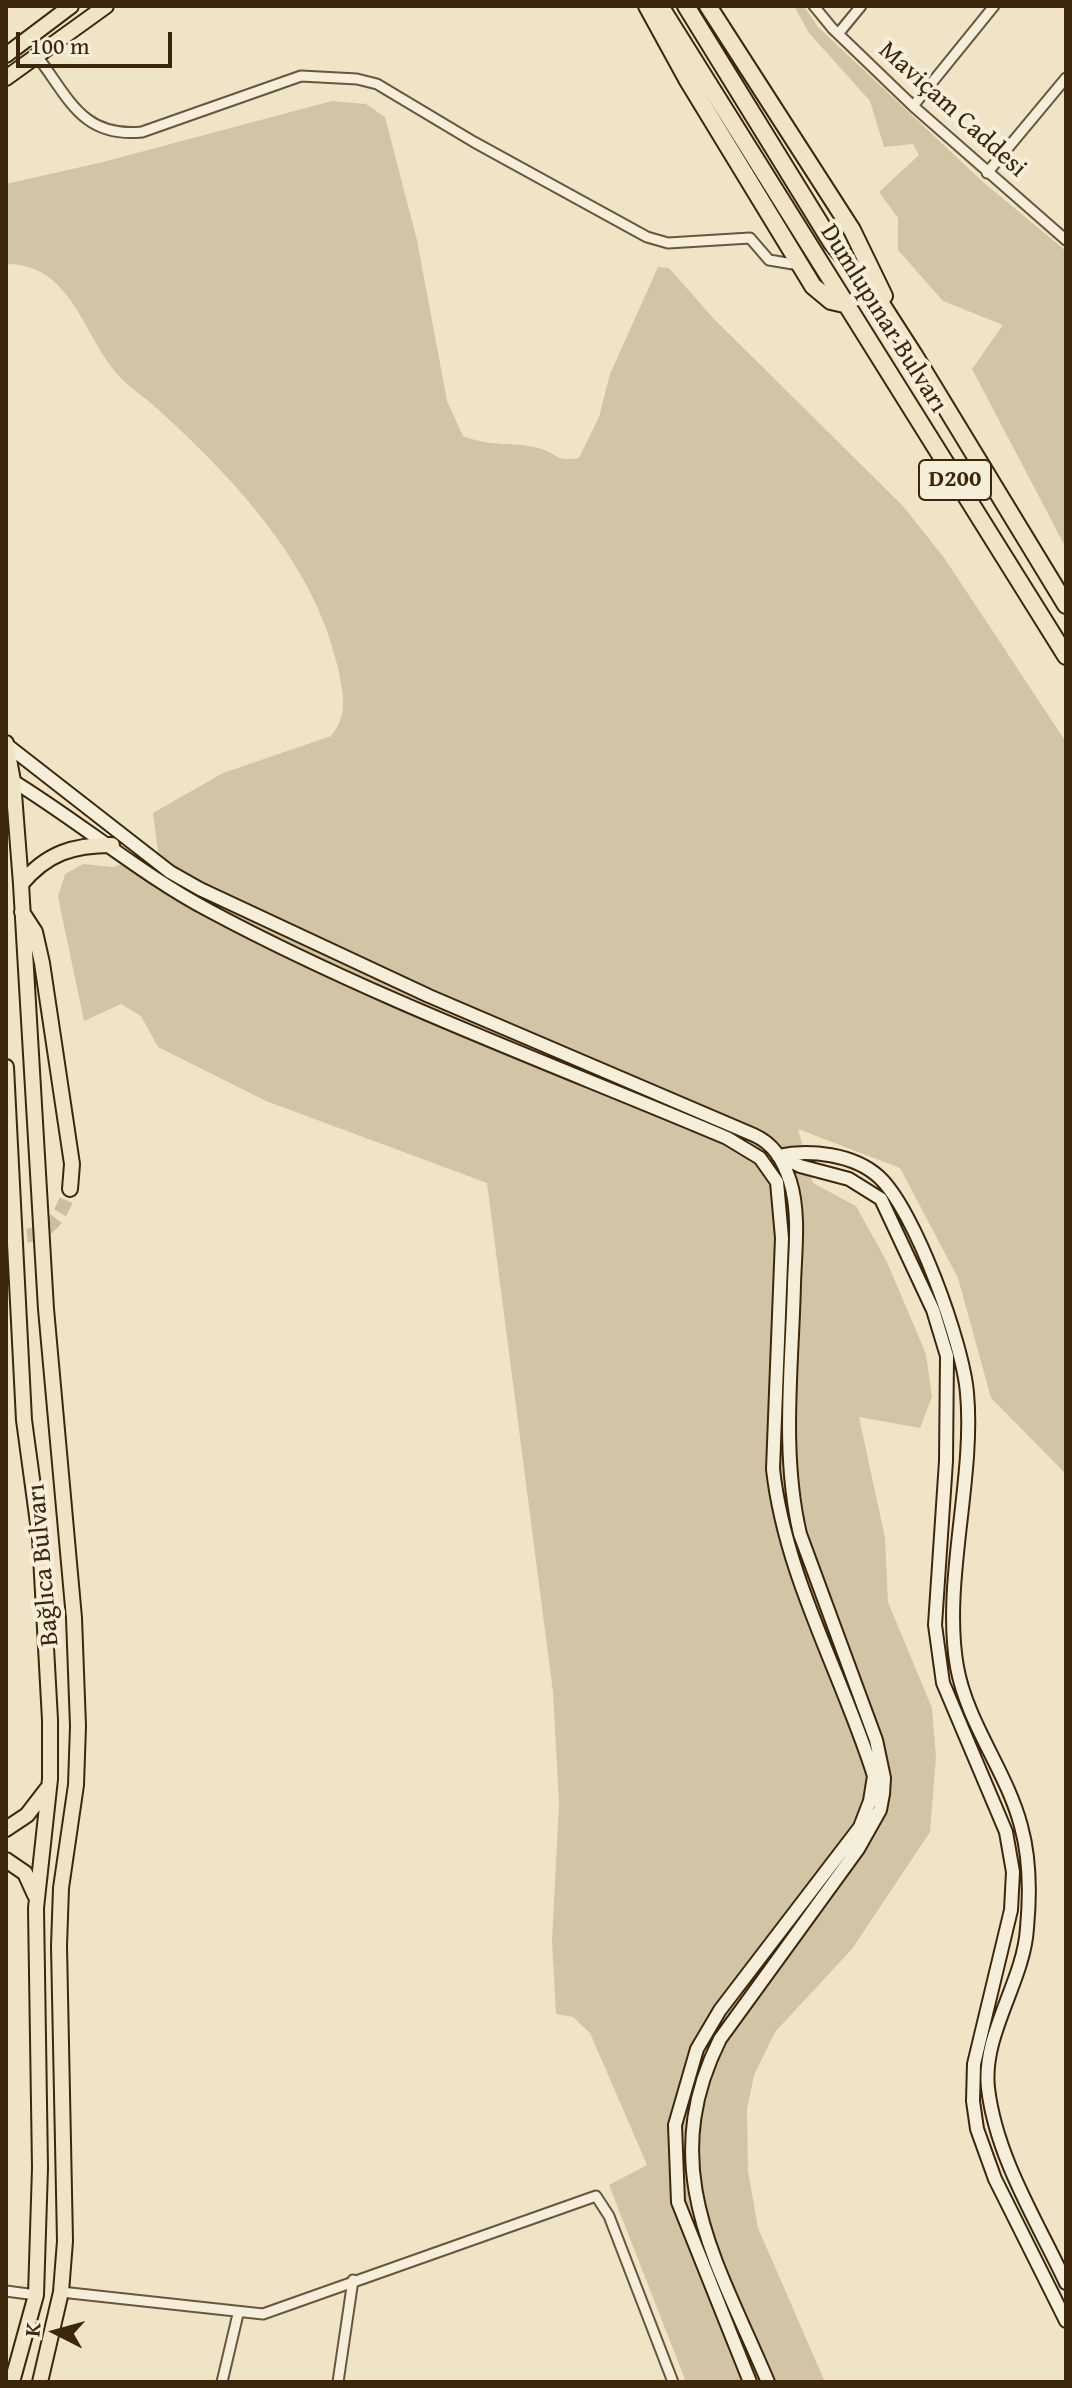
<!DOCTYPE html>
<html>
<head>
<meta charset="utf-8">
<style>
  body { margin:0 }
  #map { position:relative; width:1072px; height:2388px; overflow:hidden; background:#efe5c6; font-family:"Gentium Book Plus",serif }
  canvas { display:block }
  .frame { position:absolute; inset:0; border:8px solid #3d270b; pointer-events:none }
  .north { position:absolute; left:16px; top:2292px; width:80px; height:80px; -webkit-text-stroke:6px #f5eeda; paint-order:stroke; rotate:276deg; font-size:22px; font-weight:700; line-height:32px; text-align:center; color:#3d270b }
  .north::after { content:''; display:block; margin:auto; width:28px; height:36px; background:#3d270b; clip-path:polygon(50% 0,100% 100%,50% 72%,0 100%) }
  .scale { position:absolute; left:16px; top:32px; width:156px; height:36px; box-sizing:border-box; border:4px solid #3d270b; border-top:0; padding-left:10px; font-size:24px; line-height:28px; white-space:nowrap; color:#3d270b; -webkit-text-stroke:6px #f5eeda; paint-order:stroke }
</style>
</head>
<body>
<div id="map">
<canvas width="1072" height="2388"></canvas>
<div class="frame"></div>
<div class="north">K</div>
<div class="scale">100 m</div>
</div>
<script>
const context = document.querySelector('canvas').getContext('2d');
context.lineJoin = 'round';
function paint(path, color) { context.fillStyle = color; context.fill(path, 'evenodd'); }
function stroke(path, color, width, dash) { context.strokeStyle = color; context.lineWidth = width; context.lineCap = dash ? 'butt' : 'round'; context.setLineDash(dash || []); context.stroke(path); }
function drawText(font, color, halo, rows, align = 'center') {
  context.font = font + ' "Gentium Book Plus",serif'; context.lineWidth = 8; context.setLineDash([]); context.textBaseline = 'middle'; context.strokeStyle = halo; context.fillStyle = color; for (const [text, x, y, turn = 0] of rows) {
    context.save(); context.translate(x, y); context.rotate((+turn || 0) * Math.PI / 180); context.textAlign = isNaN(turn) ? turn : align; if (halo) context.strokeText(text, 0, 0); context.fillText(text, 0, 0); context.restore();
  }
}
paint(new Path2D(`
  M 794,6 L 804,6 L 818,27 L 982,181 L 1066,251 L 1066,548 L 972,369 L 1003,325 L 943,301 L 898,250 L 898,218 L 879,192 L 919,155 L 913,144 L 884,147 L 870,101 L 809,33 Z
  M 332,101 L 366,104 L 385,117 L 417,240 L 447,401 L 463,436 C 495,448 510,441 538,448 C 559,453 552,462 579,458 L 599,417 L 610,374 L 658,267 L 669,268 L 714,319 L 903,506 L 945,559 L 1066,742 L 1066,1474 L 991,1398 L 958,1278 L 900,1168 L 798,1129 L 813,1183 L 856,1206 L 887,1262 L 926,1354 L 932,1397 L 920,1428 L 859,1417 L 885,1538 L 888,1602 L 932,1708 L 936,1757 L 930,1832 L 852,1949 L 775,2032 L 754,2075 L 747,2109 L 748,2171 L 758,2228 L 825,2382 L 686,2382 L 609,2185 L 647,2165 L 590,2033 L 573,2017 L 556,2014 L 552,1941 L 559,1803 L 553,1692 L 487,1183 L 266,1101 L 158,1047 L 141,1016 L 121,1004 L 84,1021 L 58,897 L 65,874 L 83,864 L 113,867 L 158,851 L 153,813 L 223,773 L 331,736 C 349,714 343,694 338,668 C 315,565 237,482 162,413 C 149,400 132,390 120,377 C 82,337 74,264 6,264 L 6,184 L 103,162 Z`), '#d1c5a6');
stroke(new Path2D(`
  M 6,1234 C 44,1243 60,1221 70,1189`), '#cbbfa1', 14, [14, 7]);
const street = new Path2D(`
  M 814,6 L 832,28 L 913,106 L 1066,240
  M 838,34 L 861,6
  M 37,56 C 69,98 82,138 142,132 L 301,76 L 357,79 L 377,84 L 474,142 L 647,237 L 668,243 L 750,238 L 769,260 L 799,265
  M 913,106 L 994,6
  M 987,173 L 1066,78
  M 6,2291 L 36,2295
  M 61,2292 L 263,2314 L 596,2196 L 609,2216 L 673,2382
  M 222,2382 L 238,2314
  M 338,2382 L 353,2280`);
const secondary = new Path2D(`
  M 7,745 L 170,872 L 200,889 L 429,996 L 754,1135 C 774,1144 783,1160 790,1181 C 800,1213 795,1251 794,1284 C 792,1367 781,1453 800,1534 L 876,1740 L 884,1778 L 883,1794 L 880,1810 L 858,1849 L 720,2039 C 655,2169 717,2261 768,2382
  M 13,781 C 80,822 143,876 210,911 C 372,998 557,1066 727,1138 L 760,1158 L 777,1182 L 782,1238 L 773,1469 C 785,1577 842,1674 874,1776 L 870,1801 L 860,1827 L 720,2010 L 697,2049 L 675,2125 L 678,2202 L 750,2382
  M 778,1156 C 809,1149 854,1154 879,1177 C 915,1210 963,1344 967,1393 C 975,1479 942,1583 957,1667 C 967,1723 1007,1772 1021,1826 C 1030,1858 1030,1896 1027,1928 C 1024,1981 982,2034 988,2088 C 996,2157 1037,2221 1066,2283
  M 780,1156 L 800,1166 L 849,1179 L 881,1199 L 933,1310 L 947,1356 L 946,1461 L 935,1625 L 943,1683 L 1006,1832 L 1013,1872 L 1011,1910 L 974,2064 L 973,2101 L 977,2129 L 995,2179 L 1066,2321`);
const primary = new Path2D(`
  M 6,55 L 71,6
  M 6,78 L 106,6
  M 6,743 L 13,781 L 21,884 L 46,1309 L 74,1618 L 78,1726 L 76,1785 L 61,1888 L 59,1946 L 65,2241 L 61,2292 L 40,2382
  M 21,884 C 47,853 73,845 112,845
  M 22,912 L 35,932 L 42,963 L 72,1164 L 70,1189
  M 6,1067 L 24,1420 L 40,1538 L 50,1720 L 50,1779 L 36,1908 L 40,2168 L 36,2295 L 12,2382
  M 6,1829 L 27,1815 L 47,1789
  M 6,1860 L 25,1873 L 35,1895`);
const highway = new Path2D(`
  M 647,6 L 687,79 L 813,286 L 831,301 L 844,304
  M 660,6 L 1066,656
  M 686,6 L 832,243 L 878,299 L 914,355 L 1066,605
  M 708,6 L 852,230 L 884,296`);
stroke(street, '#6a563a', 13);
stroke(secondary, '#3d270b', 16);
stroke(primary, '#3d270b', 18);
stroke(highway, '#3d270b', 20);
stroke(street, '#f5eeda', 9);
stroke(secondary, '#f5eeda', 12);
stroke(primary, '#efe5c6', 14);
stroke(highway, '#efe5c6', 16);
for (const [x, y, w] of [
  [955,480,72]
]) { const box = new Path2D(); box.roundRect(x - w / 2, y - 20, w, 40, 6); context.fillStyle = '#f5eeda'; context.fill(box); stroke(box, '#3d270b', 2); }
drawText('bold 24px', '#3d270b', null, [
  ["D200",955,480]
]);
drawText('26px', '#3d270b', '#f5eeda', [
  ["Maviçam Caddesi",952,110,42],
  ["Dumlupınar Bulvarı",883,319,58],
  ["Bağlıca Bulvarı",44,1565,-95]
]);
</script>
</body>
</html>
